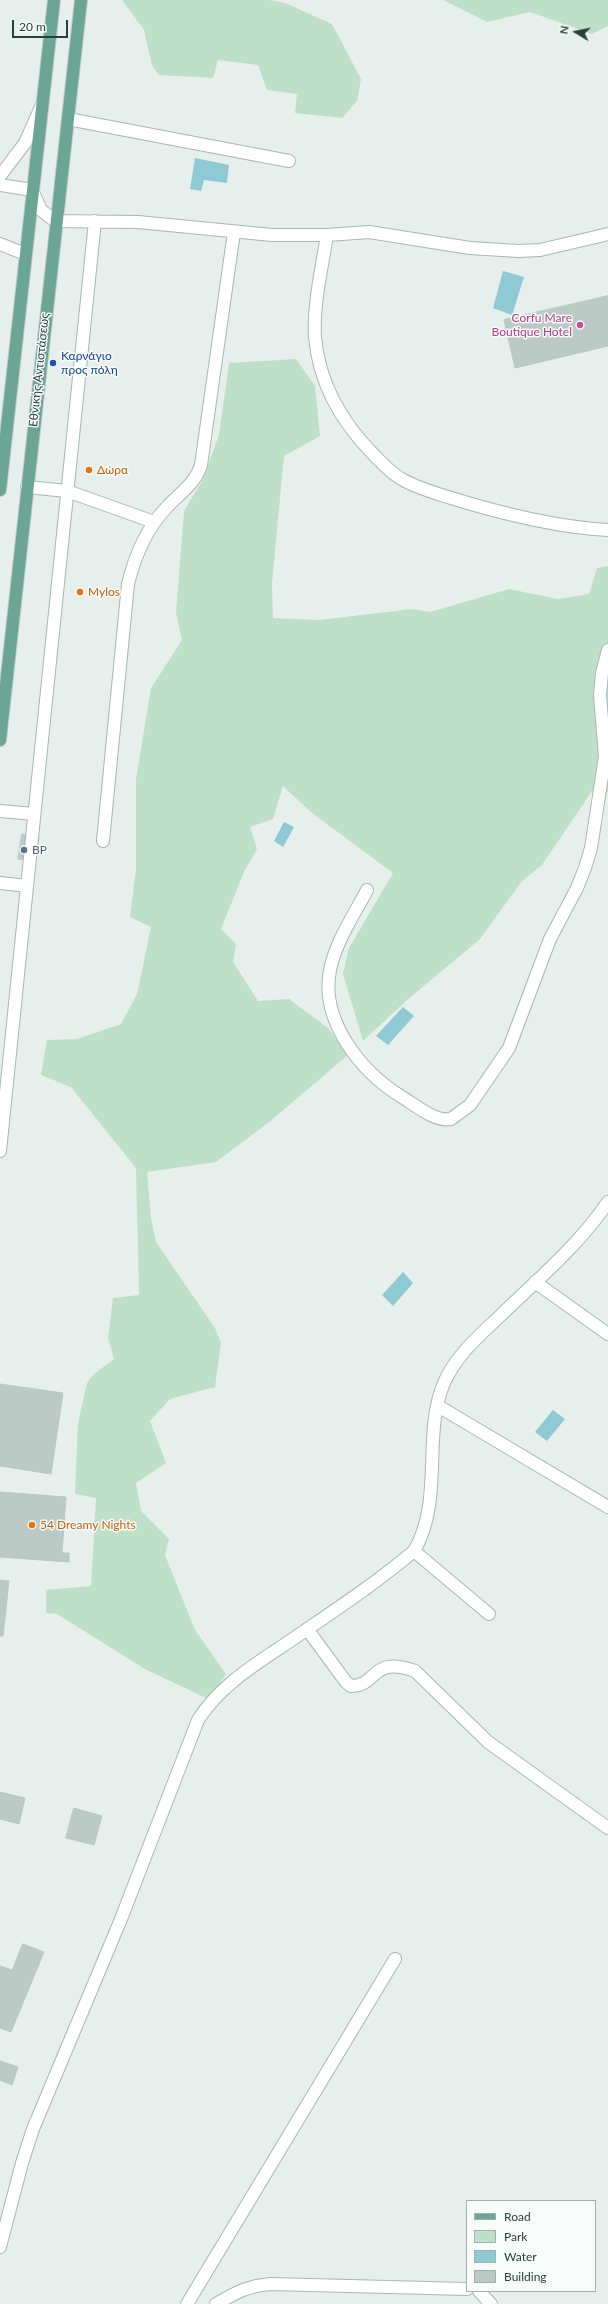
<!DOCTYPE html>
<html>
<head>
<meta charset="utf-8">
<style>
  body { margin:0 }
  #map { position:relative; width:608px; height:2304px; overflow:hidden; background:#e6efeb; font-family:Lato,sans-serif }
  canvas { display:block }
  .legend { position:absolute; left:466px; top:2200px; width:130px; height:92px; box-sizing:border-box; background:#f7fbf9; border:1px solid #a3b1ad; margin:0; padding:5px 7px; list-style:none; font-size:12px; color:#24423a }
  .legend li { display:flex; align-items:center; gap:8px; height:20px }
  .legend b { width:20px; border:1px solid #a3b1ad }
  .north { position:absolute; left:556px; top:12px; width:40px; height:40px; -webkit-text-stroke:3px #f7fbf9; paint-order:stroke; rotate:280deg; font-size:11px; font-weight:700; line-height:16px; text-align:center; color:#24423a }
  .north::after { content:''; display:block; margin:auto; width:14px; height:18px; background:#24423a; clip-path:polygon(50% 0,100% 100%,50% 72%,0 100%) }
  .scale { position:absolute; left:12px; top:20px; width:56px; height:18px; box-sizing:border-box; border:2px solid #24423a; border-top:0; padding-left:5px; font-size:12px; line-height:14px; white-space:nowrap; color:#24423a; -webkit-text-stroke:3px #f7fbf9; paint-order:stroke }
</style>
</head>
<body>
<div id="map">
<canvas width="608" height="2304"></canvas>
<ul class="legend">
<li><b style="height:5px;background:#6aa596"></b>Road</li>
<li><b style="height:11px;background:#bfe0c8"></b>Park</li>
<li><b style="height:11px;background:#8ec9d4"></b>Water</li>
<li><b style="height:11px;background:#bbcac4"></b>Building</li>
</ul>
<div class="north">N</div>
<div class="scale">20 m</div>
</div>
<script>
const context = document.querySelector('canvas').getContext('2d');
context.lineJoin = 'round';
function paint(path, color) { context.fillStyle = color; context.fill(path, 'evenodd'); }
function stroke(path, color, width, dash) { context.strokeStyle = color; context.lineWidth = width; context.lineCap = dash ? 'butt' : 'round'; context.setLineDash(dash || []); context.stroke(path); }
function drawText(font, color, halo, rows, align = 'center') {
  context.font = font + ' Lato,sans-serif'; context.lineWidth = 3; context.setLineDash([]); context.textBaseline = 'middle'; context.strokeStyle = halo; context.fillStyle = color; for (const [text, x, y, turn = 0] of rows) {
    context.save(); context.translate(x, y); context.rotate((+turn || 0) * Math.PI / 180); context.textAlign = isNaN(turn) ? turn : align; if (halo) context.strokeText(text, 0, 0); context.fillText(text, 0, 0); context.restore();
  }
}
paint(new Path2D(`
  M 122,0 L 270,0 L 285,3 L 332,24 L 361,79 L 357,101 L 342,118 L 295,113 L 297,94 L 267,90 L 258,65 L 218,60 L 213,78 L 159,75 L 152,66 L 144,30 Z
  M 443,0 L 608,0 L 608,26 L 592,34 L 530,12 L 487,22 Z
  M 296,359 L 315,386 L 320,436 L 284,456 L 272,583 L 273,618 L 319,620 L 412,609 L 430,612 L 509,589 L 558,599 L 589,594 L 597,568 L 608,566 L 608,792 L 592,791 L 542,865 L 522,881 L 480,939 L 407,1000 L 363,1041 L 343,974 L 349,948 L 393,873 L 312,813 L 283,786 L 273,819 L 250,827 L 257,849 L 244,872 L 221,929 L 236,944 L 233,962 L 258,1001 L 289,999 L 328,1028 L 348,1055 L 268,1123 L 216,1162 L 147,1172 L 151,1218 L 156,1242 L 215,1328 L 221,1343 L 215,1387 L 170,1399 L 150,1421 L 166,1463 L 136,1483 L 141,1511 L 169,1539 L 165,1555 L 195,1630 L 226,1674 L 210,1700 L 145,1669 L 57,1614 L 46,1613 L 46,1590 L 91,1586 L 96,1498 L 75,1494 L 78,1423 L 87,1383 L 94,1374 L 114,1359 L 108,1338 L 113,1298 L 139,1295 L 136,1168 L 71,1087 L 41,1075 L 47,1040 L 77,1039 L 121,1024 L 137,994 L 151,927 L 130,917 L 136,869 L 136,779 L 151,688 L 182,640 L 176,613 L 184,511 L 202,481 L 219,435 L 229,363 Z`), '#bfe0c8');
paint(new Path2D(`
  M 195,158 L 229,165 L 227,183 L 204,180 L 201,191 L 190,189 Z
  M 503,271 L 524,277 L 512,315 L 493,308 Z
  M 284,822 L 294,827 L 283,847 L 274,841 Z
  M 403,1007 L 414,1016 L 388,1045 L 376,1036 Z
  M 403,1272 L 413,1283 L 393,1306 L 382,1295 Z
  M 553,1410 L 565,1419 L 547,1441 L 535,1432 Z`), '#8ec9d4');
const building = new Path2D(`
  M 608,296 L 608,346 L 515,368 L 504,320 Z
  M 22,834 L 39,837 L 35,861 L 18,859 Z
  M 0,1384 L 63,1393 L 51,1474 L 0,1466 Z
  M 0,1492 L 66,1497 L 62,1553 L 69,1553 L 69,1562 L 0,1557 Z
  M 0,1580 L 9,1581 L 3,1636 L 0,1636 Z
  M 0,1792 L 25,1798 L 19,1824 L 0,1819 Z
  M 74,1808 L 102,1816 L 94,1845 L 66,1838 Z
  M 23,1944 L 44,1952 L 11,2032 L 0,2028 L 0,1966 L 12,1970 Z
  M 0,2061 L 18,2067 L 12,2085 L 0,2080 Z`);
paint(building, '#bbcac4');
stroke(building, '#b8c9c2', 1);
const minor = new Path2D(`
  M 68,119 L 289,161
  M 0,176 L 25,143 L 41,107
  M 0,185 L 32,190 L 41,210 L 55,221 L 138,222 L 272,235 L 327,235 L 369,232 L 470,248 L 518,251 L 540,250 L 608,234
  M 327,235 C 322,268 313,304 315,337 C 319,384 343,424 375,456 C 383,464 391,473 400,478 C 414,487 432,492 448,497 C 499,513 554,527 608,530
  M 0,244 L 25,254
  M 27,487 L 67,491 L 154,522
  M 0,811 L 34,814
  M 103,841 L 128,584 C 135,555 146,529 167,507 C 180,493 195,484 201,465 L 234,232
  M 0,883 L 27,886
  M 367,890 C 354,915 336,941 330,970 C 320,1021 361,1072 402,1097 C 415,1105 435,1122 451,1119 L 470,1105 L 509,1048 L 550,939 L 577,888 L 585,868 L 591,848 L 605,757 L 600,695 L 602,673 L 608,650
  M 0,1151 L 95,221
  M 535,1282 L 608,1334
  M 438,1406 L 608,1507
  M 414,1551 L 489,1614
  M 307,1629 L 346,1682 L 351,1686 C 378,1686 371,1655 415,1671 L 488,1742 L 608,1828
  M 0,2247 L 22,2163 L 33,2129 L 121,1919 L 198,1720 C 220,1685 256,1664 290,1641 C 332,1612 375,1584 414,1551 C 444,1501 422,1433 444,1383 C 456,1355 479,1336 500,1316 C 538,1279 578,1246 608,1202
  M 479,2291 L 491,2304
  M 187,2304 L 395,1959
  M 216,2304 C 237,2292 247,2286 271,2284 L 467,2289`);
const major = new Path2D(`
  M 0,490 L 54,0
  M 0,740 L 81,0`);
stroke(minor, '#a8b8b2', 14);
stroke(major, '#c2cac8', 14);
stroke(minor, '#fff', 12);
stroke(major, '#6aa596', 12);
for (const [x, y, r, color] of [
  [580,325,4,"#d1479c"],
  [53,363,4,"#1a4fb4"],
  [89,470,4,"#e8710a"],
  [80,592,4,"#e8710a"],
  [24,850,4,"#5c6f8a"],
  [32,1525,4,"#e8710a"]
]) { const dot = new Path2D(); dot.arc(x, y, r, 0, 2 * Math.PI); context.fillStyle = color; context.fill(dot); stroke(dot, '#f7fbf9', 1.5); }
drawText('12px', '#b23c85', '#f7fbf9', [
  ["Corfu Mare",572,318],
  ["Boutique Hotel",572,332]
], 'right');
drawText('12px', '#164399', '#f7fbf9', [
  ["Καρνάγιο",61,356],
  ["προς πόλη",61,370]
], 'left');
drawText('12px', '#24423a', '#f7fbf9', [
  ["Εθνικής Αντιστάσεως",39,370,-84]
]);
drawText('12px', '#c56008', '#f7fbf9', [
  ["Δώρα",97,470],
  ["Mylos",88,592],
  ["54 Dreamy Nights",40,1525]
], 'left');
drawText('12px', '#4e5e75', '#f7fbf9', [
  ["BP",32,850]
], 'left');
</script>
</body>
</html>
